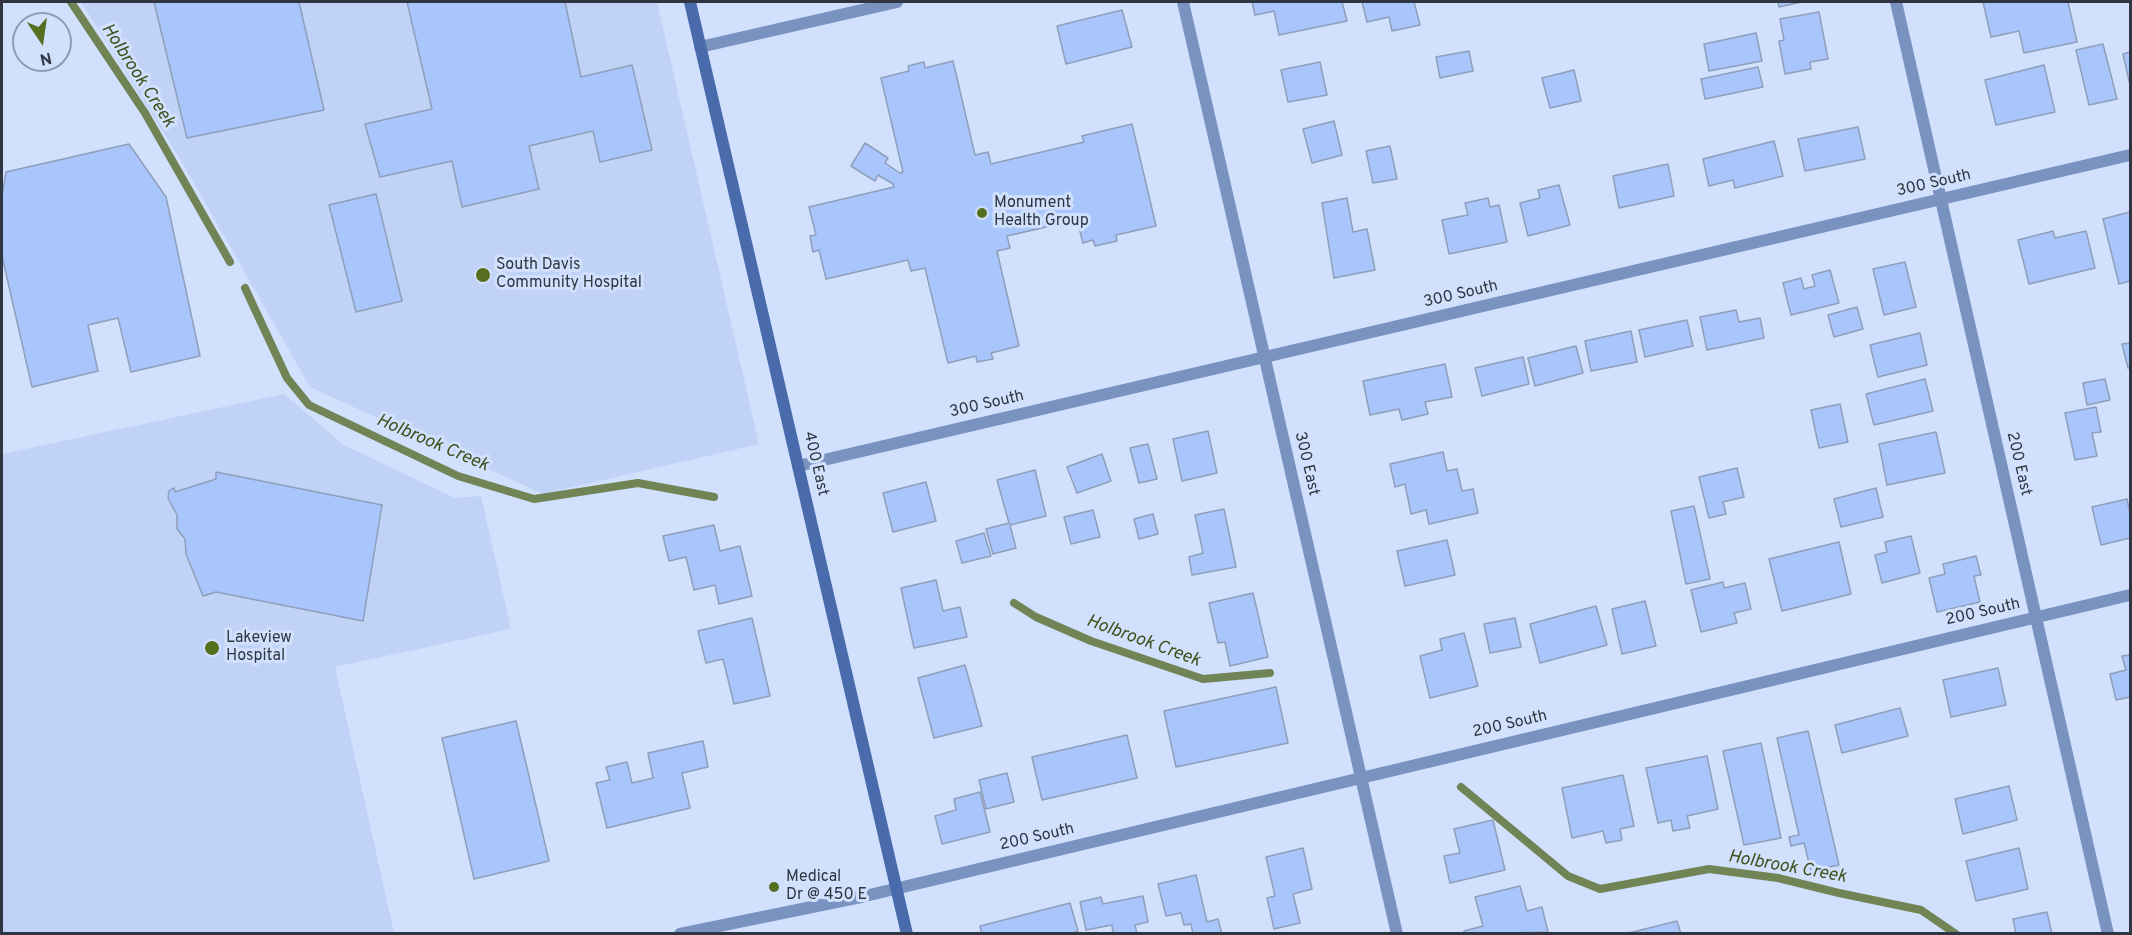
<!DOCTYPE html>
<html>
<head>
<meta charset="utf-8">
<style>
  body { margin:0 }
  #map { position:relative; width:2132px; height:935px; overflow:hidden; background:#d0e0fd; font-family:Overpass,sans-serif }
  canvas { display:block }
  .frame { position:absolute; inset:0; border:3px solid #2f3641; pointer-events:none }
  .north { position:absolute; left:12px; top:12px; width:60px; height:60px; box-sizing:border-box; background:#d0e0fd; border:2px solid #909cb2; border-radius:50%; rotate:167deg; font-size:16px; font-weight:700; line-height:24px; text-align:center; color:#2f3641 }
  .north::after { content:''; display:block; margin:auto; width:21px; height:27px; background:#566e1f; clip-path:polygon(50% 0,100% 100%,50% 72%,0 100%) }
</style>
</head>
<body>
<div id="map">
<canvas width="2132" height="935"></canvas>
<div class="frame"></div>
<div class="north">N</div>
</div>
<script>
const context = document.querySelector('canvas').getContext('2d');
context.lineJoin = 'round';
function paint(path, color) { context.fillStyle = color; context.fill(path, 'evenodd'); }
function stroke(path, color, width, dash) { context.strokeStyle = color; context.lineWidth = width; context.lineCap = dash ? 'butt' : 'round'; context.setLineDash(dash || []); context.stroke(path); }
function drawText(font, color, halo, rows, align = 'center') {
  context.font = font + ' Overpass,sans-serif'; context.lineWidth = 6; context.setLineDash([]); context.textBaseline = 'middle'; context.strokeStyle = halo; context.fillStyle = color; for (const [text, x, y, turn = 0] of rows) {
    context.save(); context.translate(x, y); context.rotate((+turn || 0) * Math.PI / 180); context.textAlign = isNaN(turn) ? turn : align; if (halo) context.strokeText(text, 0, 0); context.fillText(text, 0, 0); context.restore();
  }
}
paint(new Path2D(`
  M 81,2 L 657,2 L 759,444 L 543,494 L 310,387 L 182,162 Z
  M 284,394 L 344,445 L 455,498 L 481,496 L 511,629 L 335,667 L 394,933 L 2,933 L 2,454 Z`), '#c0d3f7');
stroke(new Path2D(`
  M 71,2 L 145,113 L 230,262
  M 245,288 L 287,378 L 309,405 L 458,476 L 534,499 L 638,483 L 714,497
  M 1014,603 L 1036,617 L 1091,641 L 1203,679 L 1270,673
  M 1461,787 L 1568,876 L 1600,889 L 1709,869 L 1778,878 L 1839,893 L 1921,910 L 1956,934`), '#718455', 8);
const building = new Path2D(`
  M 154,2 L 299,2 L 324,110 L 187,138 Z
  M 407,2 L 565,2 L 581,77 L 632,65 L 652,150 L 600,162 L 593,131 L 529,146 L 539,189 L 462,207 L 452,161 L 380,177 L 365,124 L 432,109 Z
  M 1252,2 L 1342,2 L 1347,21 L 1279,35 L 1274,11 L 1255,15 Z
  M 1362,2 L 1414,2 L 1420,25 L 1392,31 L 1389,17 L 1367,22 Z
  M 1778,2 L 1802,2 L 1779,7 Z
  M 1983,2 L 2068,2 L 2077,42 L 2024,53 L 2019,31 L 1991,37 Z
  M 1122,10 L 1132,47 L 1066,64 L 1057,26 Z
  M 1819,12 L 1828,59 L 1810,62 L 1811,69 L 1785,74 L 1779,41 L 1784,40 L 1780,19 Z
  M 1756,33 L 1762,61 L 1709,71 L 1704,44 Z
  M 2103,44 L 2117,99 L 2089,105 L 2076,50 Z
  M 1469,51 L 1473,71 L 1440,78 L 1436,57 Z
  M 2130,52 L 2130,85 L 2123,54 Z
  M 953,61 L 975,155 L 988,152 L 991,164 L 1084,142 L 1082,136 L 1132,124 L 1156,226 L 1116,235 L 1117,241 L 1095,246 L 1093,240 L 1083,243 L 1077,220 L 1007,236 L 1010,248 L 997,251 L 1019,346 L 991,353 L 993,359 L 977,362 L 976,356 L 948,363 L 925,268 L 911,271 L 908,260 L 826,279 L 819,250 L 813,252 L 810,236 L 816,235 L 809,207 L 894,187 L 893,184 L 878,175 L 875,181 L 851,166 L 865,143 L 888,158 L 885,163 L 900,173 L 903,172 L 881,78 L 909,71 L 908,66 L 924,62 L 925,68 Z
  M 1320,62 L 1327,95 L 1288,102 L 1281,70 Z
  M 2044,65 L 2055,112 L 1996,125 L 1985,80 Z
  M 1758,67 L 1763,87 L 1705,99 L 1701,79 Z
  M 1574,70 L 1581,101 L 1550,108 L 1542,78 Z
  M 1334,121 L 1342,155 L 1312,163 L 1303,129 Z
  M 1858,127 L 1865,159 L 1805,171 L 1798,139 Z
  M 1774,141 L 1783,176 L 1735,188 L 1733,180 L 1709,186 L 1703,159 Z
  M 129,144 L 166,197 L 200,356 L 131,372 L 118,318 L 88,325 L 98,371 L 32,387 L 2,256 L 2,197 L 6,172 Z
  M 1390,146 L 1397,179 L 1373,183 L 1366,151 Z
  M 1668,164 L 1674,196 L 1619,208 L 1613,176 Z
  M 1559,185 L 1570,225 L 1528,236 L 1520,203 L 1540,198 L 1538,190 Z
  M 376,194 L 402,301 L 356,312 L 329,205 Z
  M 1347,198 L 1353,232 L 1367,229 L 1375,270 L 1334,278 L 1322,203 Z
  M 1488,198 L 1490,207 L 1499,205 L 1507,242 L 1449,254 L 1442,220 L 1468,215 L 1465,203 Z
  M 2130,212 L 2130,281 L 2119,284 L 2103,219 Z
  M 2053,231 L 2055,238 L 2086,231 L 2095,268 L 2029,284 L 2018,240 Z
  M 1905,262 L 1916,307 L 1884,315 L 1873,269 Z
  M 1830,270 L 1839,303 L 1791,315 L 1783,283 L 1801,278 L 1804,289 L 1815,286 L 1812,275 Z
  M 1857,307 L 1863,329 L 1834,337 L 1828,315 Z
  M 1736,310 L 1739,322 L 1760,318 L 1764,338 L 1707,350 L 1700,317 Z
  M 1687,320 L 1693,346 L 1645,357 L 1639,330 Z
  M 1631,331 L 1637,362 L 1591,371 L 1585,341 Z
  M 1920,333 L 1927,365 L 1878,377 L 1870,345 Z
  M 2130,343 L 2130,368 L 2128,368 L 2122,344 Z
  M 1576,346 L 1583,373 L 1535,386 L 1528,358 Z
  M 1523,357 L 1529,384 L 1482,396 L 1475,368 Z
  M 1445,364 L 1452,397 L 1425,402 L 1428,414 L 1402,420 L 1399,409 L 1370,415 L 1363,381 Z
  M 1925,379 L 1933,411 L 1874,425 L 1866,394 Z
  M 2105,379 L 2110,400 L 2087,405 L 2083,383 Z
  M 1840,404 L 1848,442 L 1819,448 L 1811,410 Z
  M 2096,407 L 2101,432 L 2092,433 L 2097,456 L 2075,460 L 2065,413 Z
  M 1208,431 L 1217,473 L 1182,481 L 1173,439 Z
  M 1936,432 L 1945,473 L 1887,485 L 1879,444 Z
  M 1148,444 L 1157,479 L 1139,483 L 1130,448 Z
  M 1443,452 L 1447,471 L 1457,469 L 1462,491 L 1473,489 L 1478,513 L 1429,524 L 1426,510 L 1411,514 L 1405,484 L 1395,487 L 1390,464 Z
  M 1102,454 L 1111,481 L 1077,493 L 1067,467 Z
  M 1737,468 L 1744,497 L 1723,502 L 1726,514 L 1709,518 L 1699,477 Z
  M 1035,470 L 1046,516 L 1010,525 L 1016,548 L 993,554 L 986,529 L 1009,523 L 997,480 Z
  M 216,472 L 382,505 L 363,621 L 216,592 L 203,596 L 186,554 L 185,539 L 177,529 L 177,515 L 168,498 L 169,491 L 172,489 L 174,488 L 175,492 L 216,479 Z
  M 926,482 L 936,521 L 893,532 L 883,493 Z
  M 1876,488 L 1883,517 L 1841,527 L 1834,499 Z
  M 2127,499 L 2130,514 L 2130,538 L 2101,545 L 2092,507 Z
  M 1694,506 L 1710,579 L 1686,584 L 1671,511 Z
  M 1224,509 L 1236,567 L 1192,575 L 1189,557 L 1203,553 L 1195,515 Z
  M 1093,510 L 1100,537 L 1071,544 L 1064,517 Z
  M 1153,514 L 1158,534 L 1139,539 L 1134,519 Z
  M 714,525 L 720,551 L 740,546 L 752,596 L 719,604 L 715,585 L 694,590 L 686,557 L 669,561 L 663,536 Z
  M 984,533 L 991,556 L 962,563 L 956,541 Z
  M 1911,536 L 1920,573 L 1882,583 L 1875,555 L 1887,552 L 1885,542 Z
  M 1447,540 L 1455,575 L 1405,586 L 1397,551 Z
  M 1839,542 L 1851,594 L 1782,611 L 1769,559 Z
  M 1976,556 L 1981,575 L 1974,576 L 1980,602 L 1937,612 L 1929,578 L 1945,574 L 1943,564 Z
  M 936,580 L 943,611 L 960,607 L 967,637 L 914,648 L 901,588 Z
  M 1723,582 L 1724,588 L 1745,583 L 1751,609 L 1734,613 L 1737,623 L 1701,632 L 1691,590 Z
  M 1253,593 L 1268,657 L 1230,666 L 1225,642 L 1218,643 L 1209,603 Z
  M 1645,601 L 1656,646 L 1622,654 L 1612,609 Z
  M 1596,606 L 1607,645 L 1540,663 L 1530,624 Z
  M 752,618 L 770,696 L 734,704 L 723,659 L 706,663 L 698,631 Z
  M 1515,618 L 1521,647 L 1490,653 L 1484,624 Z
  M 1464,633 L 1478,686 L 1430,698 L 1420,656 L 1442,650 L 1440,639 Z
  M 2130,655 L 2130,697 L 2116,700 L 2110,674 L 2126,670 L 2122,656 Z
  M 965,665 L 982,726 L 934,738 L 918,678 Z
  M 1998,668 L 2006,705 L 1951,717 L 1943,680 Z
  M 1276,687 L 1288,743 L 1176,767 L 1164,711 Z
  M 1900,708 L 1908,736 L 1842,753 L 1835,725 Z
  M 516,721 L 549,861 L 474,879 L 442,738 Z
  M 1808,731 L 1839,865 L 1811,871 L 1804,843 L 1791,846 L 1789,837 L 1799,835 L 1777,738 Z
  M 1127,735 L 1137,778 L 1042,800 L 1032,757 Z
  M 703,741 L 708,767 L 682,773 L 690,808 L 607,828 L 596,783 L 610,780 L 606,767 L 627,762 L 632,783 L 653,778 L 648,753 Z
  M 1761,743 L 1781,838 L 1744,845 L 1723,751 Z
  M 1707,756 L 1718,809 L 1687,816 L 1690,828 L 1673,831 L 1671,820 L 1658,823 L 1646,768 Z
  M 1007,773 L 1014,802 L 986,809 L 979,780 Z
  M 1623,775 L 1634,826 L 1620,829 L 1622,840 L 1606,843 L 1603,831 L 1572,838 L 1562,788 Z
  M 2009,786 L 2017,820 L 1963,834 L 1955,799 Z
  M 980,792 L 990,832 L 942,844 L 935,816 L 956,810 L 954,799 Z
  M 1493,820 L 1505,870 L 1450,883 L 1444,856 L 1460,853 L 1454,829 Z
  M 1303,848 L 1312,889 L 1293,894 L 1300,923 L 1274,929 L 1267,898 L 1275,896 L 1266,857 Z
  M 2019,848 L 2028,889 L 1976,901 L 1966,861 Z
  M 1196,875 L 1207,922 L 1218,919 L 1222,934 L 1193,934 L 1191,924 L 1184,925 L 1181,913 L 1166,916 L 1158,884 Z
  M 1520,886 L 1527,911 L 1542,907 L 1548,932 L 1465,934 L 1464,931 L 1483,926 L 1475,897 Z
  M 1143,896 L 1148,922 L 1135,925 L 1137,934 L 1113,934 L 1112,925 L 1086,930 L 1080,902 L 1101,897 L 1103,904 Z
  M 1070,903 L 1078,931 L 1069,934 L 982,934 L 980,926 Z
  M 2047,912 L 2052,934 L 2016,934 L 2013,919 Z
  M 1677,921 L 1681,934 L 1625,934 Z`);
paint(building, '#a9c6fc');
stroke(building, '#8f9eb9', 1.5);
stroke(new Path2D(`
  M 1183,2 L 1397,934
  M 1896,2 L 2108,934
  M 700,47 L 897,2
  M 798,466 L 2130,155
  M 680,934 L 861,897 L 2130,595`), '#7a92bf', 12);
stroke(new Path2D(`
  M 690,2 L 907,934`), '#496bac', 12);
for (const [x, y, r, color] of [
  [982,213,6,"#566e1f"],
  [483,275,8,"#566e1f"],
  [212,648,8,"#566e1f"],
  [774,887,6,"#566e1f"]
]) { const dot = new Path2D(); dot.arc(x, y, r, 0, 2 * Math.PI); context.fillStyle = color; context.fill(dot); stroke(dot, '#d0e0fd', 2); }
drawText('16px', '#2f3641', '#d0e0fd', [
  ["300 South",1934,184,-13],
  ["300 South",1461,295,-13],
  ["300 South",987,405,-13],
  ["400 East",815,464,77],
  ["300 East",1306,464,77],
  ["200 East",2018,464,77],
  ["200 South",1983,613,-13],
  ["200 South",1510,725,-13],
  ["200 South",1037,838,-13]
]);
drawText('16px', '#2f3641', '#d0e0fd', [
  ["Monument",994,204],
  ["Health Group",994,222],
  ["South Davis",496,266],
  ["Community Hospital",496,284],
  ["Lakeview",226,639],
  ["Hospital",226,657],
  ["Medical",786,878],
  ["Dr @ 450 E",786,896]
], 'left');
drawText('italic 18px', '#3e4f1a', '#d0e0fd', [
  ["Holbrook Creek",137,76,57],
  ["Holbrook Creek",432,444,23],
  ["Holbrook Creek",1143,642,20],
  ["Holbrook Creek",1787,868,10]
]);
</script>
</body>
</html>
